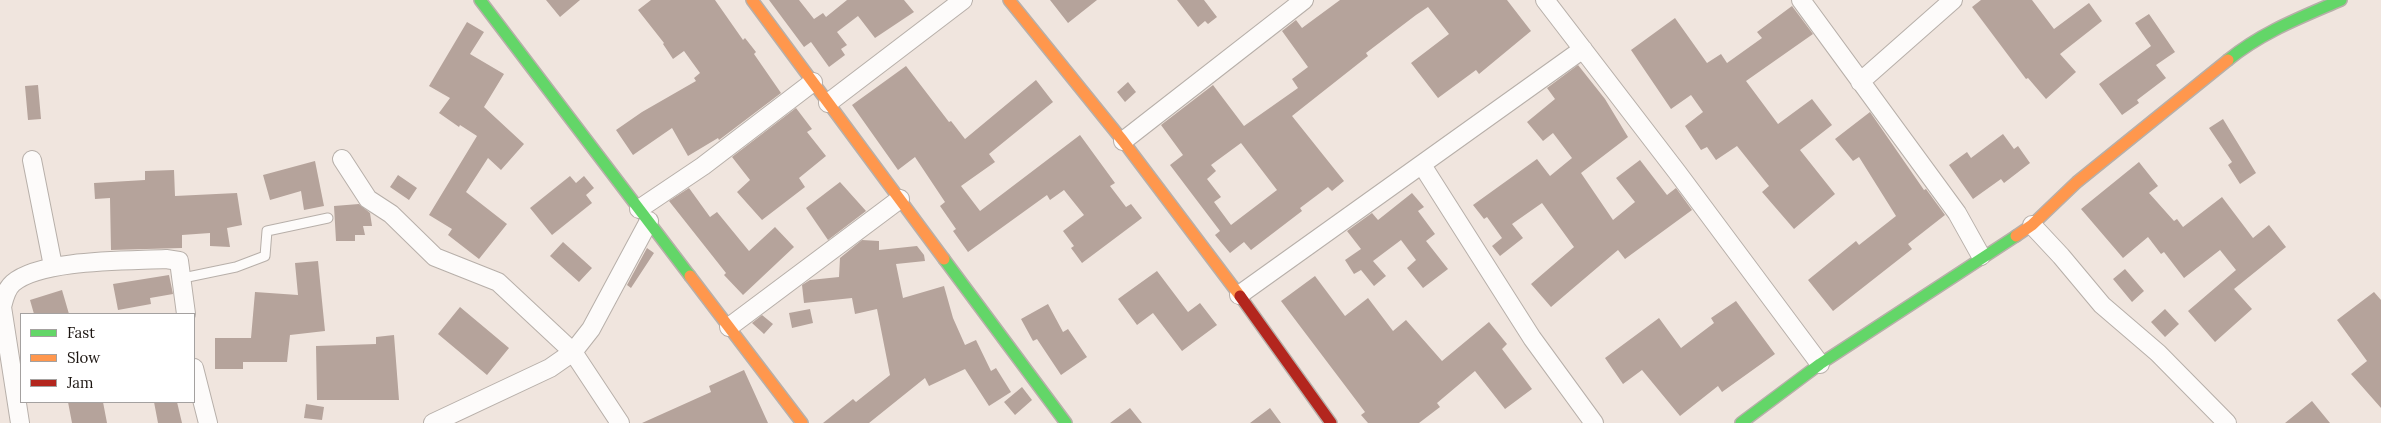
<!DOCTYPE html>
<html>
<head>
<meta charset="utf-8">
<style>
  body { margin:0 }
  #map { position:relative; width:2381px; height:423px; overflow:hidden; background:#f0e5de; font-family:Lora,serif }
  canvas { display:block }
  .legend { position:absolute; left:20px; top:313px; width:175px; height:90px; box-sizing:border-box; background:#fff; border:1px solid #a4a1a0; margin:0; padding:6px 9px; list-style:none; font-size:15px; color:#1c1511 }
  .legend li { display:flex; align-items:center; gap:10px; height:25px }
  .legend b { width:25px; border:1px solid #a4a1a0 }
</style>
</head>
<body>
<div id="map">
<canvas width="2381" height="423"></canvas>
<ul class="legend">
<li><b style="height:6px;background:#63d668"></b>Fast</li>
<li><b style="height:6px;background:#ff974d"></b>Slow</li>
<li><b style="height:6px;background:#b3261e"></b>Jam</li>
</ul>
</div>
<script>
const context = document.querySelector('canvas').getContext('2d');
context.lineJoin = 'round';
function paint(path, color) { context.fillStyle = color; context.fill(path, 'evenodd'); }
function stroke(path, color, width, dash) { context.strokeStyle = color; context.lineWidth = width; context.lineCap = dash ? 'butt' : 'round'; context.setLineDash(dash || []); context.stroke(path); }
paint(new Path2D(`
  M 546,0 L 580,0 L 560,17 Z
  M 651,0 L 715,0 L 743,40 L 745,38 L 756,52 L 754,54 L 781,93 L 719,140 L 718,138 L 688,156 L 672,128 L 633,155 L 616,130 L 642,112 L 696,81 L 694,78 L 700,73 L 684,51 L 673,59 L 663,44 L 664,43 L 638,10 Z
  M 769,0 L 799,0 L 814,19 L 823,13 L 826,17 L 847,0 L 904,0 L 914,12 L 875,38 L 858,16 L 837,32 L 847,45 L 841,49 L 845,55 L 829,67 L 811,42 L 804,47 Z
  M 1050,0 L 1097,0 L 1068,23 Z
  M 1177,0 L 1204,0 L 1217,17 L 1208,24 L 1205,21 L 1198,27 Z
  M 1340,0 L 1507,0 L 1531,31 L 1479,74 L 1476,70 L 1438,98 L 1411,63 L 1449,34 L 1428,7 L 1416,15 L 1366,53 L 1368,56 L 1292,116 L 1344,181 L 1332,191 L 1328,187 L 1300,208 L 1302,211 L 1251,250 L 1244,242 L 1230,253 L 1215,235 L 1220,231 L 1170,165 L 1183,155 L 1161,125 L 1213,85 L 1244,126 L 1298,88 L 1292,79 L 1308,67 L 1282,31 L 1296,20 L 1302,28 ZM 1241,143 L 1277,190 L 1231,225 L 1214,202 L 1221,197 L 1207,179 L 1216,171 L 1211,165 Z
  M 1981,0 L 2032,0 L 2054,29 L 2089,3 L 2102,21 L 2060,54 L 2076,72 L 2046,99 L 2028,78 L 2026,79 L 1972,7 Z
  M 1792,6 L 1813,34 L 1746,81 L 1778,124 L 1812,99 L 1832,125 L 1800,150 L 1835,194 L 1794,229 L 1762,192 L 1769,186 L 1737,146 L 1716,160 L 1707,147 L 1701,150 L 1685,126 L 1703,112 L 1691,95 L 1671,109 L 1631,50 L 1675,18 L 1707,63 L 1721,54 L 1727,63 L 1762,38 L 1757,32 Z
  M 2149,14 L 2175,52 L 2156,65 L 2166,78 L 2137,100 L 2139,103 L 2122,115 L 2099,84 L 2151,46 L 2135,23 Z
  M 467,22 L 484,32 L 470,54 L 504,74 L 484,107 L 524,144 L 501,170 L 488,158 L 466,192 L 507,224 L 479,259 L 448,235 L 452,229 L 429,215 L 477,136 L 460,125 L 459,127 L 439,113 L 450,98 L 429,86 Z
  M 1578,65 L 1605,99 L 1628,137 L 1581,173 L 1613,220 L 1635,202 L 1616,178 L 1640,160 L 1667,195 L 1676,188 L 1692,210 L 1625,259 L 1618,250 L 1551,307 L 1531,284 L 1574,247 L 1542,203 L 1512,224 L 1523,238 L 1500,256 L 1492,246 L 1502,238 L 1487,217 L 1484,219 L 1473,205 L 1537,159 L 1550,176 L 1572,158 L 1553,133 L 1543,141 L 1527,122 L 1555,99 L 1547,88 Z
  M 906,66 L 949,122 L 951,121 L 965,139 L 1036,80 L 1053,102 L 989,154 L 995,162 L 961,186 L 980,211 L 1080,135 L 1115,183 L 1110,186 L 1126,207 L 1131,204 L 1142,218 L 1082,263 L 1071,248 L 1074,246 L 1063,231 L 1084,215 L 1064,190 L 1050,200 L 1047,195 L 968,252 L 953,231 L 956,229 L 940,206 L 945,202 L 915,157 L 898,170 L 852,105 Z
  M 1128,82 L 1136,92 L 1125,102 L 1117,92 Z
  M 38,85 L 41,119 L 28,120 L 25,86 Z
  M 796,108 L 812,129 L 807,132 L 826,156 L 799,178 L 805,187 L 762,220 L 737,192 L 750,180 L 732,157 Z
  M 1870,112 L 1924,190 L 1926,189 L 1945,215 L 1908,244 L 1912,249 L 1833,311 L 1808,280 L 1856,241 L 1859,245 L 1896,216 L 1859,157 L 1853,161 L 1835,139 Z
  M 2223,119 L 2256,173 L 2240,184 L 2228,165 L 2232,162 L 2209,128 Z
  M 2003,134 L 2014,149 L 2018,146 L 2030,163 L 2004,183 L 2001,179 L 1973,199 L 1949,165 L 1967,152 L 1971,158 Z
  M 315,161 L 324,206 L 304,210 L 301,191 L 270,200 L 263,175 Z
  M 2139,162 L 2158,186 L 2149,193 L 2174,221 L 2177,219 L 2183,227 L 2222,197 L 2253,238 L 2269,225 L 2286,247 L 2234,289 L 2252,309 L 2215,342 L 2188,311 L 2236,270 L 2220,250 L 2184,278 L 2164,252 L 2161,254 L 2148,237 L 2123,258 L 2081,209 Z
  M 174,170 L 175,196 L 237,193 L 242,225 L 227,228 L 230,247 L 210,246 L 210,233 L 182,235 L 182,248 L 111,250 L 110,198 L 95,199 L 94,183 L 145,180 L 145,171 Z
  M 398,175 L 417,188 L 409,200 L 390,187 Z
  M 570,176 L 576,183 L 584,176 L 594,188 L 586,195 L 592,203 L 552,235 L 530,208 Z
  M 840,182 L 866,211 L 828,240 L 806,208 Z
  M 689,188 L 710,217 L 717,212 L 749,251 L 775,227 L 794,247 L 743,295 L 724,275 L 726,273 L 669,201 Z
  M 1412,193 L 1424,207 L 1418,211 L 1435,234 L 1426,241 L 1448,269 L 1423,288 L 1407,268 L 1416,260 L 1401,240 L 1373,261 L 1386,276 L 1374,286 L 1361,270 L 1354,274 L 1345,260 L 1361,249 L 1347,231 L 1372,213 L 1378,220 Z
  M 359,204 L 370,213 L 372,226 L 363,226 L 365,235 L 355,235 L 355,241 L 336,241 L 334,206 Z
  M 862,240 L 879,241 L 879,250 L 917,246 L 924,255 L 925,261 L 896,264 L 903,298 L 944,286 L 953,318 L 965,345 L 976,340 L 991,371 L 996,368 L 1011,392 L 989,406 L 965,369 L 929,386 L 925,378 L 869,423 L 823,423 L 853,399 L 856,402 L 890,375 L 877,309 L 855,314 L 852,298 L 804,303 L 802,285 L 810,280 L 839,277 L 840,258 Z
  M 563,242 L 592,268 L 579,282 L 550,256 Z
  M 647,248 L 654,253 L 631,288 L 627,285 Z
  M 318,261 L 325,331 L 290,335 L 287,362 L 243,362 L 243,369 L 215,369 L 215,338 L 251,338 L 255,292 L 298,295 L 295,263 Z
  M 2125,269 L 2144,291 L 2132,302 L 2113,279 Z
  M 1157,271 L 1188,312 L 1200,303 L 1217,325 L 1182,351 L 1153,313 L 1137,325 L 1118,299 Z
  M 169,275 L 173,294 L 150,298 L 151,304 L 118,310 L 113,284 Z
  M 1315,276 L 1345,316 L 1368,298 L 1393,331 L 1406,320 L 1442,361 L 1489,322 L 1507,344 L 1502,349 L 1532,389 L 1505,409 L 1475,371 L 1437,403 L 1440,407 L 1419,423 L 1368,423 L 1361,415 L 1365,412 L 1281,301 Z
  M 62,290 L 69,314 L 34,314 L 30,300 Z
  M 2374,292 L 2381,300 L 2381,408 L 2351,374 L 2367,361 L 2337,320 Z
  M 1736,301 L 1775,354 L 1722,392 L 1718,386 L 1680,416 L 1642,370 L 1623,384 L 1605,358 L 1659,318 L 1681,348 L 1714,323 L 1711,318 Z
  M 1048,304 L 1063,332 L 1068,329 L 1087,357 L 1061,375 L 1037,339 L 1033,341 L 1021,319 Z
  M 460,307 L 509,348 L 487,375 L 438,334 Z
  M 810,309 L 813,323 L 792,328 L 789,313 Z
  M 2165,309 L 2179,324 L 2165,337 L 2151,322 Z
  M 762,315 L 773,324 L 764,334 L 752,323 Z
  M 394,335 L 399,400 L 317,400 L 316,346 L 376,344 L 376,337 Z
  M 744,370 L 768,423 L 642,423 L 711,392 L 709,386 Z
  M 1022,387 L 1032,400 L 1015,415 L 1004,402 Z
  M 2312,401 L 2330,423 L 2285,423 Z
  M 68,402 L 103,402 L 107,423 L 72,423 Z
  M 154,402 L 177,402 L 182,423 L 158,423 Z
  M 306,404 L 324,407 L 322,420 L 304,418 Z
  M 1130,408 L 1142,423 L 1110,423 Z
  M 1270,408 L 1281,423 L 1250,423 Z`), '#b5a39b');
const lane = new Path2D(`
  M 183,278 L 236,267 L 265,256 L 267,231 L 328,218`);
const street = new Path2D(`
  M 1545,0 L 1677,172 L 1820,364
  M 1801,0 L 1957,213 L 1981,256
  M 1860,82 L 1953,0
  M 828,103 L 963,0
  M 1123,141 L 1304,0
  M 342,159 L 368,199 L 391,214 L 435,257 L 498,282 L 573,352 L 620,423
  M 32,160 L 53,266
  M 1422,165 L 1532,338 L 1594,423
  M 639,209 L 703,166 L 813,82
  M 2032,225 L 2061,256 L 2102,305 L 2158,353 L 2227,423
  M 1239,295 L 1583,49
  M 729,327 L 900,199
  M 194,368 L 208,423
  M 20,423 L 2,307 C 4,299 6,289 13,283 C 41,259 128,261 166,259 L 179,261 L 186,314
  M 433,423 L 550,368 L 573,352 L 591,329 L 649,221`);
const fast = new Path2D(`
  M 480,0 L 690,276
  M 2228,60 C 2262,32 2302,17 2341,0
  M 944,259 L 1066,423
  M 1741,423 L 1820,364 L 2016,236`);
const slow = new Path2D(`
  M 752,0 L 944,259
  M 1009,0 L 1123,141 L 1240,296
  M 2016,236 L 2032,225 L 2077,182 L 2228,60
  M 690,276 L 802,423`);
const jam = new Path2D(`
  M 1240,296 L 1331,423`);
stroke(lane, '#b7afa9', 11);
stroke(street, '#b7afa9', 20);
stroke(fast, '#b7afa9', 14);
stroke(slow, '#b7afa9', 14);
stroke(jam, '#b7afa9', 14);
stroke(lane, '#fdfbfa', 9);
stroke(street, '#fdfbfa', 18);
stroke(fast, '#63d668', 11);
stroke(slow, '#ff974d', 11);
stroke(jam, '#b3261e', 11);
</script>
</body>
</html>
